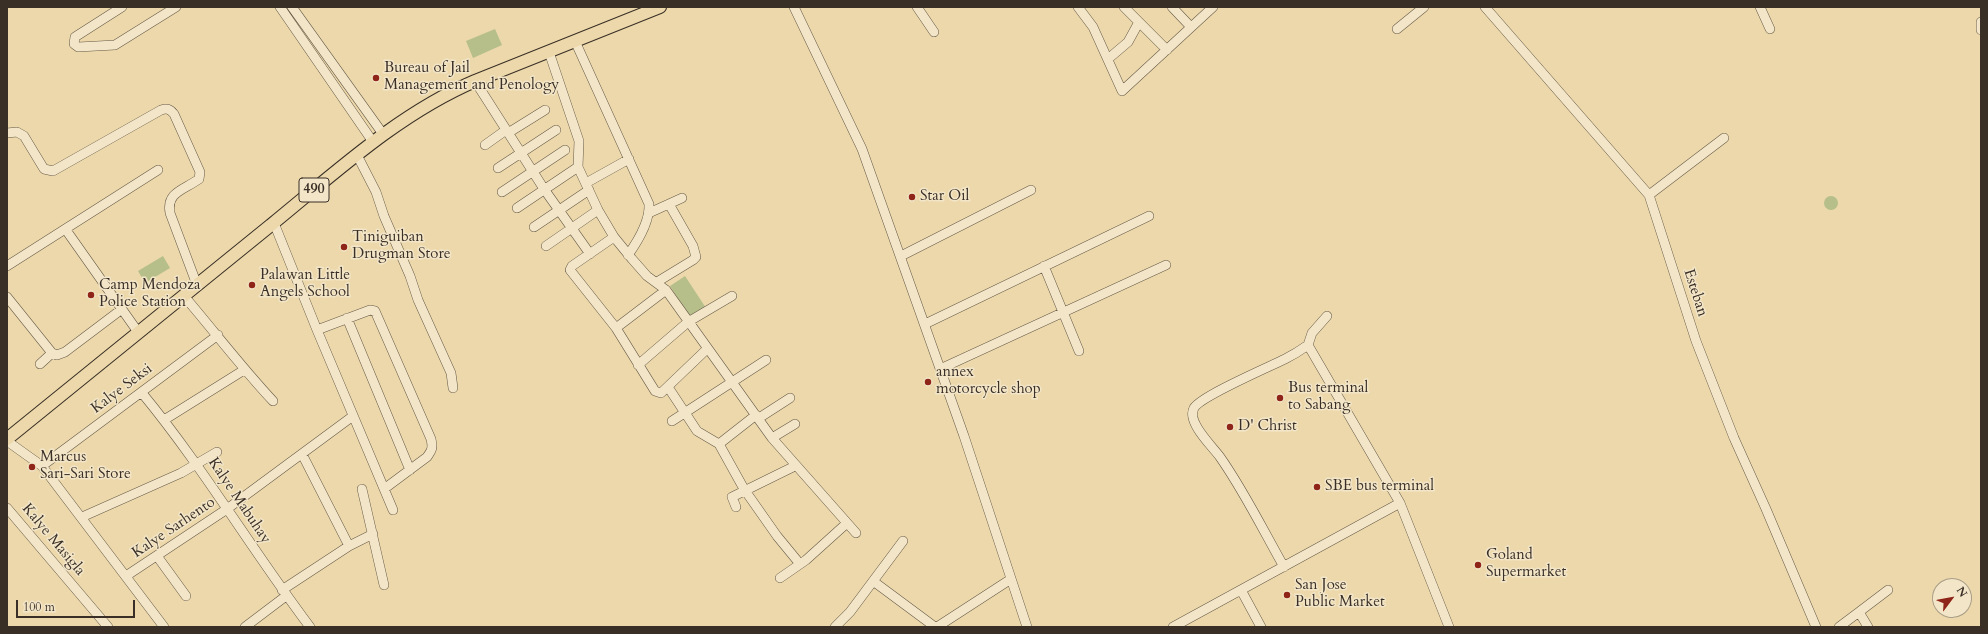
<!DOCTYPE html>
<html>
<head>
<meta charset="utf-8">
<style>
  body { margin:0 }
  #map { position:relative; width:1988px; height:634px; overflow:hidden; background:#ecd8aa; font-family:Cardo,serif }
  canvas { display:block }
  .frame { position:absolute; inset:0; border:8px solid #392f26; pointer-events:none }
  .north { position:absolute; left:1932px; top:578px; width:40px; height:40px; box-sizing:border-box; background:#f3e6c8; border:1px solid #a99d87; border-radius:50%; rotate:58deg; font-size:11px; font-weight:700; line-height:16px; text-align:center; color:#392f26 }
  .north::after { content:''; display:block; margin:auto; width:14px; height:18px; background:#8f2418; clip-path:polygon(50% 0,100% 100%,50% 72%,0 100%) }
  .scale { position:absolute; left:16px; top:600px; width:119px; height:18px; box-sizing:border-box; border:2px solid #392f26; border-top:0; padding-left:5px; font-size:12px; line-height:14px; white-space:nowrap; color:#392f26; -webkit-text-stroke:3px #f3e6c8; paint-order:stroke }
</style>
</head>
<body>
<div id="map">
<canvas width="1988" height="634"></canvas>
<div class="frame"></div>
<div class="north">N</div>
<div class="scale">100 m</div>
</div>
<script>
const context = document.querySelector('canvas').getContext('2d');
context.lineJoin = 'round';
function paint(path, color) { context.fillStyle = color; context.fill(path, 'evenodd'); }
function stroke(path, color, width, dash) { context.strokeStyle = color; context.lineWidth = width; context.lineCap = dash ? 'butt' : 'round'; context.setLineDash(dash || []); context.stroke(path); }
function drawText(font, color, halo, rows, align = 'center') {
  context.font = font + ' Cardo,serif'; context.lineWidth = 3; context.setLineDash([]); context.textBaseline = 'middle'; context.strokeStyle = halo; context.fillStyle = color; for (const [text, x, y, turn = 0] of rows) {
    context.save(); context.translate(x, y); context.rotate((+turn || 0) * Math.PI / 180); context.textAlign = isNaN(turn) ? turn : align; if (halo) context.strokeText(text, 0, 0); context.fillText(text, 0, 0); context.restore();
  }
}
paint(new Path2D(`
  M 495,29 L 502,45 L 473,58 L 466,41 Z
  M1824 203a7 7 0 1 1 14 0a7 7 0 1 1-14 0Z
  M 163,256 L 170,268 L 145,283 L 138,271 Z
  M 685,276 L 706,308 L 690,318 L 670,286 Z`), '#b6bf8a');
const minor = new Path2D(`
  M 122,7 L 75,37 L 74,44 L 78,47 L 115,45 L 176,7
  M 280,7 L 373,142
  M 292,7 L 383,134
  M 794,7 L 862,149 L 964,436 L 1027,627
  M 917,7 L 934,32
  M 1078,7 L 1093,27 L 1122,91 L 1213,7
  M 1124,7 L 1167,50
  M 1172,7 L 1191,27
  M 1485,7 L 1649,195 L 1696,341 L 1734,438 L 1766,509 L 1816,627
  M 1760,7 L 1770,29
  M 1981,22 L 1981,30
  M 1397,29 L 1424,7
  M 575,41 L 649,204 C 650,221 638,241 628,255
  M 549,52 L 579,141 L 578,167 L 598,210 L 614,237 L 632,259 L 647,276 L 666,290 L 772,438 L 856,533
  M 1108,59 L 1128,42 L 1139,22
  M 475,81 L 544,189 L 590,254
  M 7,133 L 17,132 L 24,136 L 44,169 L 53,171 L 161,110 C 167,108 170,109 174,114 L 200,172 L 199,179 C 184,190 166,192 170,213 L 197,285
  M 508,133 L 545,110
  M 485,145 L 506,130
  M 357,155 L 376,192 L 384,216 L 410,276 L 418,300 L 451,373 L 453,388
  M 498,168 L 556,130
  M 586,183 L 629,159
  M 502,192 L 565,150
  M 1649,195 L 1724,138
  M 517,208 L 578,167
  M 649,213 L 682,198
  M 274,223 L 317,330 L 393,510
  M 534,227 L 589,190
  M 66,230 L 138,332
  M 614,237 L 572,266 L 570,270 L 616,328 L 655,391 L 661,393 L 707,349
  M 546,246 L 598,210
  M 901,256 L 1031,190
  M 7,266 L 158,170
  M 1044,266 L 1079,351
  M 657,282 L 693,260 L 696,257 L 693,246 L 669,204
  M 184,296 C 214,331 242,368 273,401
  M 7,297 L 52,353
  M 347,318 L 410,470
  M 925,324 L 1149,216
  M 616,328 L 666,290
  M 317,330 L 370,310 L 375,311 L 431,439 C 433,448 432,450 427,457 L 384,489
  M 1308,345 L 1312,333 L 1327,316
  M 40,364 L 52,353 L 57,355 L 65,352 L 122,309
  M 638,365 L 688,322 L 732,296
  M 940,369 L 1166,265
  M 668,387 L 697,431 L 719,444 L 744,489 L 777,536 L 800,564
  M 142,393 C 203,467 252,550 310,627
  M 759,418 L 790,398
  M 164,420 L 244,370
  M 672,421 L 766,360
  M 772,438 L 795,424
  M 7,441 L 42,466 L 164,627
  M 719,444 L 756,415
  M 302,454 L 349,546
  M 42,466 L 218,335
  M 362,489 L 384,585
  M 736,507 L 732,497 L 795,466
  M 7,508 L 108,627
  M 82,517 L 181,473 L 217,452
  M 157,556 L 186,596
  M 1284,567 C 1263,530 1244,491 1220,457 C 1213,447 1186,422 1194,408 C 1201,396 1269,367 1285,359 C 1293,355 1301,350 1308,345 L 1400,503 L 1449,627
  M 126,576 L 227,509 L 353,416
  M 780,578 L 806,560 L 847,523
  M 873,581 L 935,627
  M 282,590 L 349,546 L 373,534
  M 1241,590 L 1261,627
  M 1859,612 L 1888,590
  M 245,627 L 286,596
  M 835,627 L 850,612 L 903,541
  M 937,627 L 1011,579
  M 1173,627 L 1400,503
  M 1839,627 L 1859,612 L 1868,627`);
const major = new Path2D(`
  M 7,439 C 95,367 183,296 271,225 C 335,173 398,114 475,81 L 660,7`);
stroke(minor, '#665947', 10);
stroke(major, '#392f26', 14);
stroke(minor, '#f3e6c8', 9);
stroke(major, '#ecd8aa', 12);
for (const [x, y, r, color] of [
  [376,78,4,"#8f2418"],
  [912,197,4,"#8f2418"],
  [344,247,4,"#8f2418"],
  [252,285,4,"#8f2418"],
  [91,295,4,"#8f2418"],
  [928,382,4,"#8f2418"],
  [1280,398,4,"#8f2418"],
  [1230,427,4,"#8f2418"],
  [32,467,4,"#8f2418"],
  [1317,487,4,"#8f2418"],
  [1478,565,4,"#8f2418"],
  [1287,595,4,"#8f2418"]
]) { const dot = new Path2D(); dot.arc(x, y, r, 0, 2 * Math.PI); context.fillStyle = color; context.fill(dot); stroke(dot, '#f3e6c8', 1.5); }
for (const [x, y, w] of [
  [314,190,30]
]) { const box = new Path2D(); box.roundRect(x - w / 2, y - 12, w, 24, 3); context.fillStyle = '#f3e6c8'; context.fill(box); stroke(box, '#392f26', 1); }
drawText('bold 14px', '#392f26', null, [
  ["490",314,190]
]);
drawText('15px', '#392f26', '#f3e6c8', [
  ["Bureau of Jail",384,69],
  ["Management and Penology",384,86],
  ["Star Oil",920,197],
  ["Tiniguiban",352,238],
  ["Drugman Store",352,255],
  ["Palawan Little",260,276],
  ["Angels School",260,293],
  ["Camp Mendoza",99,286],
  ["Police Station",99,303],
  ["annex",936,373],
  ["motorcycle shop",936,390],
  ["Bus terminal",1288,389],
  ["to Sabang",1288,406],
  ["D' Christ",1238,427],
  ["Marcus",40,458],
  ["Sari-Sari Store",40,475],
  ["SBE bus terminal",1325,487],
  ["Goland",1486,556],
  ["Supermarket",1486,573],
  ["San Jose",1295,586],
  ["Public Market",1295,603]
], 'left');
drawText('15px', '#392f26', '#f3e6c8', [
  ["Esteban",1695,293,72],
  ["Kalye Seksi",122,389,-37],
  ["Kalye Mabuhay",239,501,56],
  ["Kalye Sarhento",174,528,-34],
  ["Kalye Masigla",53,540,50]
]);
</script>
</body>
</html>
